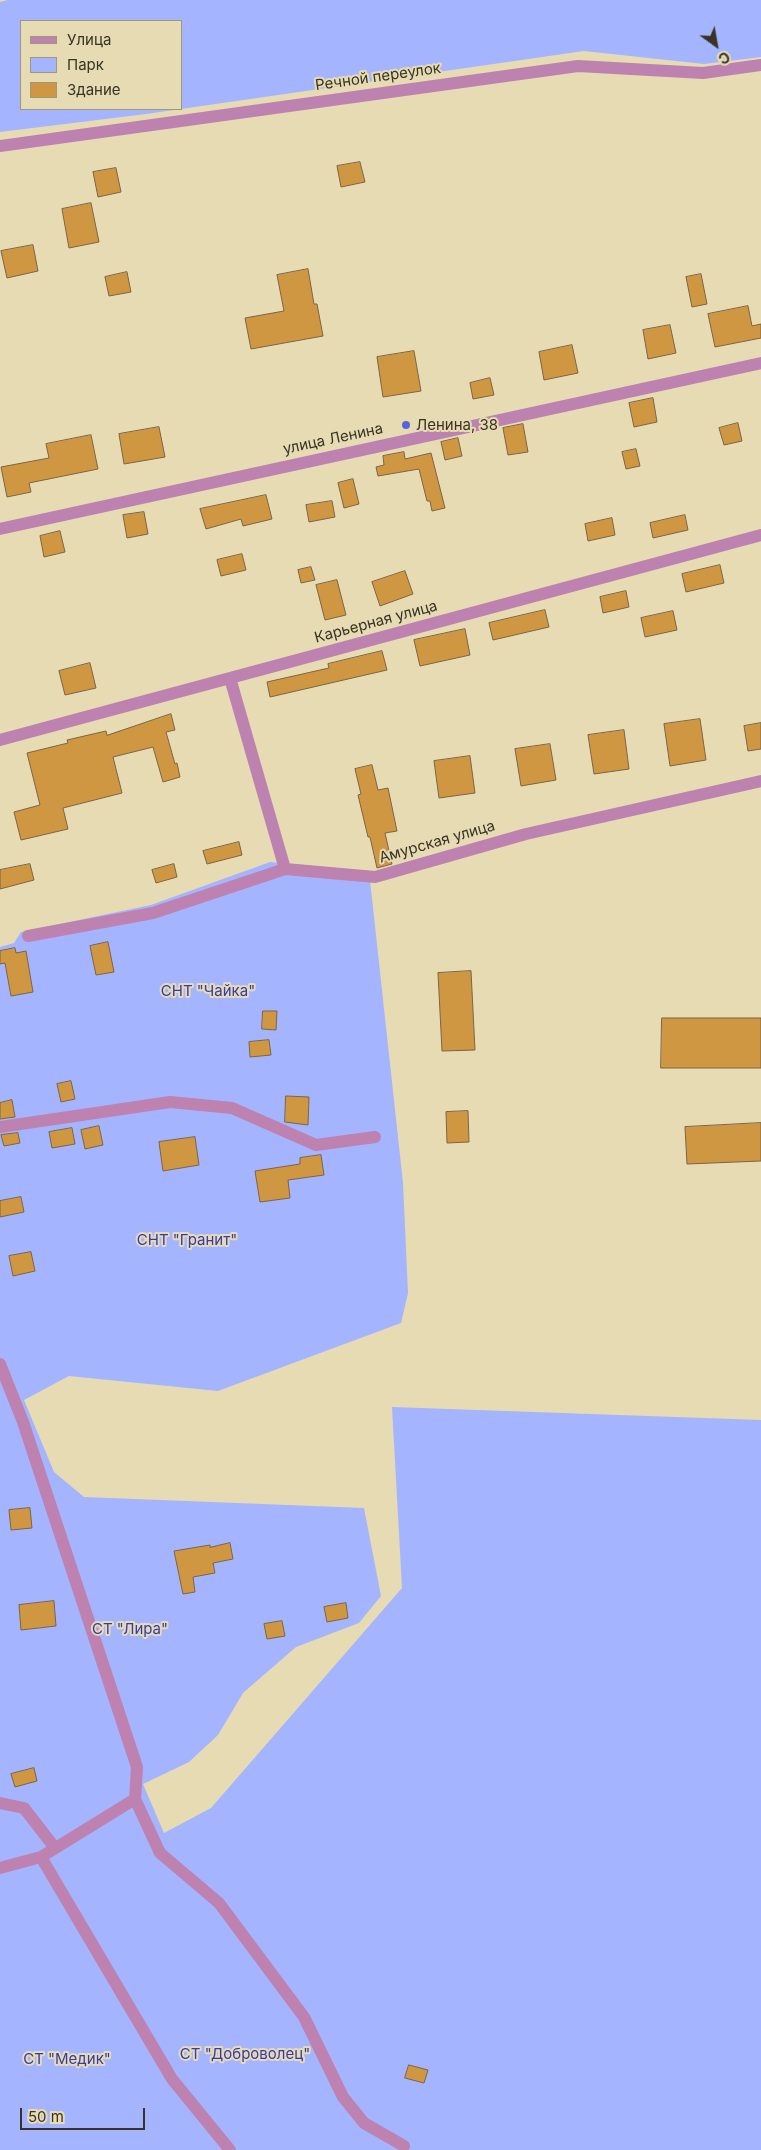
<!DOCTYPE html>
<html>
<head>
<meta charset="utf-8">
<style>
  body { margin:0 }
  #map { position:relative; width:761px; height:2150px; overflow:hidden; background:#e6dbb3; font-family:Inter,sans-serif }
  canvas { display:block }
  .legend { position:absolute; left:20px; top:20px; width:162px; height:90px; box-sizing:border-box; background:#e6dbb3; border:1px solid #a0987a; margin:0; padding:6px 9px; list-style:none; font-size:15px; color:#383324 }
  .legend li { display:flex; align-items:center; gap:10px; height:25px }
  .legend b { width:25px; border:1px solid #a0987a }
  .north { position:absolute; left:691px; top:20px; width:50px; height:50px; -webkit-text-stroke:4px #e6dbb3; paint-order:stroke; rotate:148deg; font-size:14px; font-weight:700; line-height:20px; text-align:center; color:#383324 }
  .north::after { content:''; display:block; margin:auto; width:18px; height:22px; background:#383324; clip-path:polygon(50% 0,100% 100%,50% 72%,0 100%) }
  .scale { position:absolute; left:20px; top:2108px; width:125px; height:22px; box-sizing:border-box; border:2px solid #383324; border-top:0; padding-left:6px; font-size:15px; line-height:18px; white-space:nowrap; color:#383324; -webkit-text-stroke:4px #e6dbb3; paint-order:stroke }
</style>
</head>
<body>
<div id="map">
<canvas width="761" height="2150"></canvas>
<ul class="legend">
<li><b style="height:6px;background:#bd82b0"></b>Улица</li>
<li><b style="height:14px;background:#a5b4fe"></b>Парк</li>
<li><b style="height:14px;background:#cf9742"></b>Здание</li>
</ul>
<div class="north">С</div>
<div class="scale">50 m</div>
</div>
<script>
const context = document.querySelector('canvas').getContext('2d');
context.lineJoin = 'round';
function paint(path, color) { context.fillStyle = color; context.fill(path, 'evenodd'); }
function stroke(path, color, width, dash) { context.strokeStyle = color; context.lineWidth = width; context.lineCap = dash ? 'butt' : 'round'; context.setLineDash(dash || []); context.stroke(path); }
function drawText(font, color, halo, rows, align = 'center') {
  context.font = font + ' Inter,sans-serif'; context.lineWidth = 4; context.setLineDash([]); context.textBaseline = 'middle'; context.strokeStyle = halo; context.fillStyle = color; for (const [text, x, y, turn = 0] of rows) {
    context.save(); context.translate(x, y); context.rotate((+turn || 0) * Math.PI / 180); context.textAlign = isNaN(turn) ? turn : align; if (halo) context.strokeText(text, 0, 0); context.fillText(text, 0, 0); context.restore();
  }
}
paint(new Path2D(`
  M 8,0 L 761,0 L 761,57 L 704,64 L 584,51 L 146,114 L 0,132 L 0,2 ZM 21,21 L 181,21 L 181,109 L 21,109 Z
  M 270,862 L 369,871 L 403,1183 L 408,1293 L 401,1323 L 218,1391 L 69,1376 L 24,1400 L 54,1472 L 84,1497 L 364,1508 L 381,1596 L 359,1623 L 296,1647 L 243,1693 L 218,1735 L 189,1762 L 143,1784 L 164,1833 L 211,1808 L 402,1588 L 392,1407 L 761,1420 L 761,2150 L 0,2150 L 0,947 L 14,943 L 21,932 L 151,905 Z`), '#a5b4fe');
const building = new Path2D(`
  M 360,162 L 365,182 L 341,187 L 337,166 Z
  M 116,168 L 121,192 L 98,197 L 93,172 Z
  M 91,203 L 99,242 L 69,248 L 62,209 Z
  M 33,245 L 38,271 L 7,278 L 1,251 Z
  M 308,269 L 314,304 L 317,304 L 323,336 L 251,349 L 245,318 L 284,311 L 277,275 Z
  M 127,272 L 131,292 L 109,296 L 105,277 Z
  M 701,274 L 707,304 L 692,307 L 686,277 Z
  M 748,306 L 752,326 L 761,324 L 761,338 L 715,347 L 708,314 Z
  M 670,325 L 676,353 L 648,359 L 643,330 Z
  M 572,345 L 578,373 L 544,380 L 539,352 Z
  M 414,351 L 421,391 L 383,397 L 377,357 Z
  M 490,378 L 494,395 L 473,399 L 470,383 Z
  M 653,398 L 657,422 L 634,427 L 629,403 Z
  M 738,423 L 742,441 L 724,445 L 719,428 Z
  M 523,424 L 528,452 L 508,455 L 503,428 Z
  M 159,427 L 165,457 L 124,464 L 119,434 Z
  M 91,435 L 98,469 L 29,483 L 31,492 L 7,497 L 1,467 L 49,458 L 46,444 Z
  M 458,438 L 462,456 L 445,460 L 441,442 Z
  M 636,449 L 640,466 L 626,469 L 622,452 Z
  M 404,452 L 405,459 L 431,453 L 445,508 L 432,511 L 430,501 L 427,501 L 419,469 L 378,476 L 376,467 L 384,465 L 383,456 Z
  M 353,479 L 359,504 L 344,508 L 338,483 Z
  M 266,495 L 272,519 L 243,526 L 241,519 L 206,529 L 200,509 Z
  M 332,501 L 335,517 L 309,522 L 306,505 Z
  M 144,512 L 148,534 L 127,538 L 123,515 Z
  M 685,515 L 688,530 L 653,538 L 650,523 Z
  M 612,518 L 615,535 L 588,541 L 585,524 Z
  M 60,531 L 65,552 L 44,557 L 40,536 Z
  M 242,554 L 246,570 L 221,576 L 217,560 Z
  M 720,565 L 724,583 L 686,592 L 682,574 Z
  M 311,567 L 315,580 L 301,583 L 298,570 Z
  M 405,571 L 413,594 L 380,606 L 372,582 Z
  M 337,580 L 346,615 L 325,620 L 316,585 Z
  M 626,591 L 629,607 L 603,613 L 600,597 Z
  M 545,610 L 549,627 L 493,640 L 489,623 Z
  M 673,611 L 677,630 L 645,637 L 641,618 Z
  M 465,629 L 470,655 L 420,666 L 414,640 Z
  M 382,651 L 387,670 L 270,697 L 267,682 L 329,668 L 328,664 Z
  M 90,663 L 96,688 L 65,695 L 59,671 Z
  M 171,714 L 175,730 L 166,732 L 175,764 L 177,763 L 180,777 L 163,782 L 153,747 L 113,757 L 122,793 L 63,808 L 68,829 L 21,840 L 14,812 L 40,805 L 27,753 L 68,743 L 67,740 L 106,731 L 107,735 Z
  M 700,719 L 706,760 L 670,766 L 664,724 Z
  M 761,723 L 761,749 L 748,751 L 744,726 Z
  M 624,730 L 629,769 L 594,774 L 588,735 Z
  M 550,744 L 556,780 L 521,786 L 515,749 Z
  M 470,756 L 475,793 L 439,798 L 434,761 Z
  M 372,765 L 378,790 L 388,788 L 397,831 L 385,833 L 392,864 L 377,868 L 370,837 L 368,837 L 358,795 L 361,794 L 355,769 Z
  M 239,842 L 242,855 L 207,864 L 203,851 Z
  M 30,864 L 34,880 L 0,889 L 0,870 Z
  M 174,864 L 177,877 L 156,883 L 152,870 Z
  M 108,942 L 114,972 L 96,975 L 90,946 Z
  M 15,948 L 16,953 L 26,951 L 33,992 L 11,996 L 5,963 L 0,964 L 0,951 Z
  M 471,971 L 475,1050 L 442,1051 L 438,973 Z
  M 263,1011 L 277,1011 L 276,1030 L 262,1029 Z
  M 662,1018 L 761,1018 L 761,1068 L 661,1068 Z
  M 269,1040 L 271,1055 L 250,1057 L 249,1042 Z
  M 71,1081 L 75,1099 L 61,1102 L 57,1084 Z
  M 286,1096 L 309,1097 L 308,1125 L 285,1122 Z
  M 12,1100 L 15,1117 L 0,1119 L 0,1103 Z
  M 468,1111 L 469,1142 L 447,1143 L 446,1112 Z
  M 761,1123 L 761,1161 L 687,1164 L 685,1127 Z
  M 99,1126 L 103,1145 L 85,1149 L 81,1130 Z
  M 72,1128 L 75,1144 L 52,1148 L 49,1132 Z
  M 18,1133 L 20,1143 L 4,1146 L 1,1135 Z
  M 195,1137 L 199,1165 L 163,1171 L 159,1142 Z
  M 321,1155 L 324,1175 L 288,1180 L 290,1198 L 260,1202 L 255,1171 L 300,1164 L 300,1158 Z
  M 21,1197 L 24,1212 L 0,1217 L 0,1201 Z
  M 31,1252 L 35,1271 L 13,1276 L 9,1256 Z
  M 30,1508 L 32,1528 L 11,1530 L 9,1510 Z
  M 230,1543 L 233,1559 L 213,1563 L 215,1573 L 193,1577 L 195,1592 L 183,1594 L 174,1551 L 210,1545 L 210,1547 Z
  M 54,1601 L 56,1626 L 21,1630 L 19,1605 Z
  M 346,1603 L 348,1618 L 327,1622 L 324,1607 Z
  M 282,1621 L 285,1636 L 267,1639 L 264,1624 Z
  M 34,1768 L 37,1781 L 15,1787 L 11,1774 Z
  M 409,2065 L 428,2070 L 424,2083 L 405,2078 Z`);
paint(building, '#cf9742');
stroke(building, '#7b6546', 1);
stroke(new Path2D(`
  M 0,146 L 578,66 L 703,73 L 761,65
  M 0,529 L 761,363
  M 230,678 L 285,869 L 375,877 L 526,834 L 761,781
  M 0,740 L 761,535
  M 28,936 L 153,913 L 285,869
  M 0,1127 L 170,1102 L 232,1108 L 316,1145 L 375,1137
  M 0,1364 L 23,1422 L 137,1767 L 135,1799 L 41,1857 L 0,1868
  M 135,1799 L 160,1853 L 219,1903 L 304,2017 L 343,2097 L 364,2123 L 404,2146
  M 0,1803 L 24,1808 L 55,1848
  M 41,1857 L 172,2079 L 230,2150`), '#bd82b0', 12);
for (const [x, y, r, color] of [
  [406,425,5,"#5763d9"]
]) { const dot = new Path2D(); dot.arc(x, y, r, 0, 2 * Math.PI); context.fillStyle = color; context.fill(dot); stroke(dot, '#e6dbb3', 2); }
drawText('15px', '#383324', '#e6dbb3', [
  ["Речной переулок",378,77,-8],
  ["улица Ленина",333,439,-12],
  ["Карьерная улица",376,622,-15],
  ["Амурская улица",437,842,-16]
]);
drawText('15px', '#383324', '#e6dbb3', [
  ["Ленина, 38",416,425]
], 'left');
drawText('15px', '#3739ae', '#e6dbb3', [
  ["СНТ \"Чайка\"",208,991],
  ["СНТ \"Гранит\"",187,1240],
  ["СТ \"Лира\"",130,1629],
  ["СТ \"Доброволец\"",245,2054],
  ["СТ \"Медик\"",67,2059]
]);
</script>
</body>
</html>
